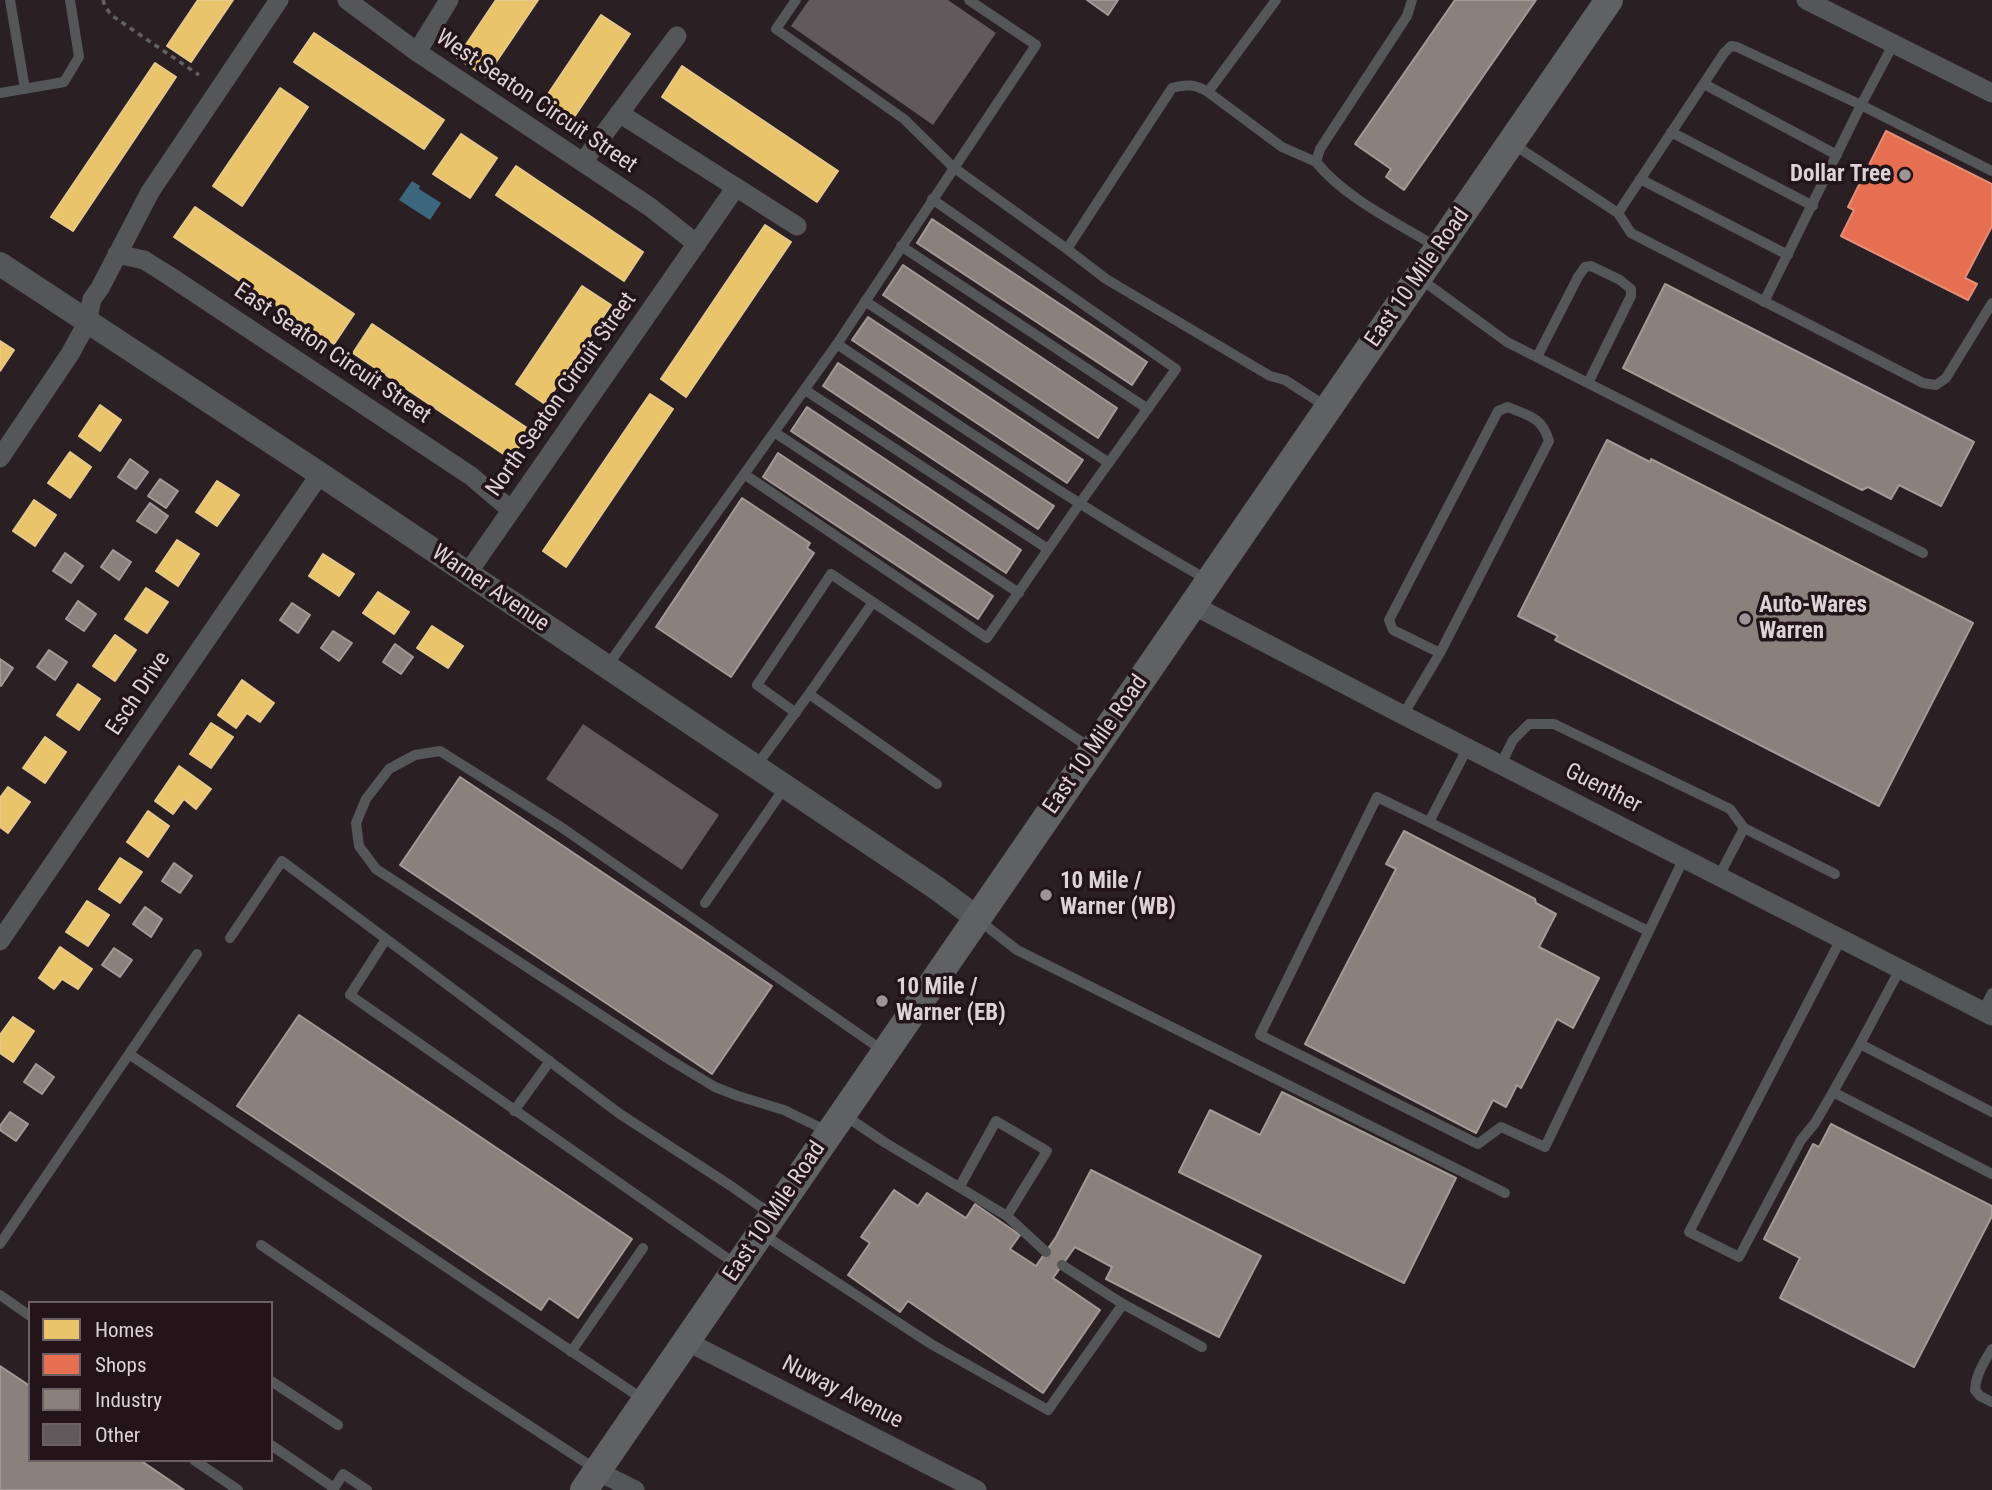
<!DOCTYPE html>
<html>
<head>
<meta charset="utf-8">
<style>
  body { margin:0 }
  #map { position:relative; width:1992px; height:1490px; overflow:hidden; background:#2a2024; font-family:"Roboto Condensed",sans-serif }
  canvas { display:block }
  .legend { position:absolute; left:28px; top:1301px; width:245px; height:161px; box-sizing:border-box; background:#23141a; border:2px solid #6d6065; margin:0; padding:9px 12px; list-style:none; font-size:21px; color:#ddd2d5 }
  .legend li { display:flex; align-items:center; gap:14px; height:35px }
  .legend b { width:35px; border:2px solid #6d6065 }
</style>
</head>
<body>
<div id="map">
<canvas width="1992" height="1490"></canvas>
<ul class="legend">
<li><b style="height:19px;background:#e9c46a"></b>Homes</li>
<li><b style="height:19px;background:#e76f51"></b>Shops</li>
<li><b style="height:19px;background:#8a817c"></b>Industry</li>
<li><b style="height:19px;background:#62595c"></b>Other</li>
</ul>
</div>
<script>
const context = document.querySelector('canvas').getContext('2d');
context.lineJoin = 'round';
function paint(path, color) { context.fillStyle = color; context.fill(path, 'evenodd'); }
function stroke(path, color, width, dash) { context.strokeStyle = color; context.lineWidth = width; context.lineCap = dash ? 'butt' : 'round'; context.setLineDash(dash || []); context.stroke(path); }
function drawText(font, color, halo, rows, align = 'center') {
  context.font = font + ' "Roboto Condensed",sans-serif'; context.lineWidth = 7; context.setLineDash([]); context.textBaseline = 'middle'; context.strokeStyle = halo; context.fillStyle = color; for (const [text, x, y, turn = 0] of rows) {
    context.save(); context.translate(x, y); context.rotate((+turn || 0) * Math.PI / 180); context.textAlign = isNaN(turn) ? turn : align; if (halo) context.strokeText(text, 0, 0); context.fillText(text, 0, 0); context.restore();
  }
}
paint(new Path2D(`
  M 412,181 L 420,186 L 419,189 L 441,203 L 430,220 L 399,200 Z`), '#3d667f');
const homes = new Path2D(`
  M 198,0 L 233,0 L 191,62 L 167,46 Z
  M 496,0 L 538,0 L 486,77 L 457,58 Z
  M 601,15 L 630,34 L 566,129 L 538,109 Z
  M 314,33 L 444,120 L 424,149 L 294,62 Z
  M 155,63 L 176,77 L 73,231 L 51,217 Z
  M 682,66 L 838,171 L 817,202 L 662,97 Z
  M 280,88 L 308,107 L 242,206 L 213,186 Z
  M 461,134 L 497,158 L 470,198 L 433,174 Z
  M 516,166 L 643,252 L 624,281 L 496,195 Z
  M 195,207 L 354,314 L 334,344 L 174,237 Z
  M 765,225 L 791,242 L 686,397 L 661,379 Z
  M 582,286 L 611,305 L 545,404 L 516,384 Z
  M 372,324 L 530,430 L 511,459 L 353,353 Z
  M 0,341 L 14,350 L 0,371 Z
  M 650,394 L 673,409 L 566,567 L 543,551 Z
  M 100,405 L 121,420 L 100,451 L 79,436 Z
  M 70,452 L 91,467 L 70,498 L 48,483 Z
  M 217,481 L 239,495 L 217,526 L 196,512 Z
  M 34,500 L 56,515 L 35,546 L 13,531 Z
  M 177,540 L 199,554 L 178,586 L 156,571 Z
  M 323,554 L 354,574 L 339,596 L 309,576 Z
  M 146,588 L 168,602 L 147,633 L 125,619 Z
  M 378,592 L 409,612 L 394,634 L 363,613 Z
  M 432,626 L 463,646 L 448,668 L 417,648 Z
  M 115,635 L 136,650 L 115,681 L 93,666 Z
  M 242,680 L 274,703 L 260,722 L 247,713 L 236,728 L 218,715 Z
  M 78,684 L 100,699 L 79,730 L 57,715 Z
  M 211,723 L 233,737 L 211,768 L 190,754 Z
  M 45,737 L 66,752 L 45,783 L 23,768 Z
  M 179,766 L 211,789 L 196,809 L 184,799 L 173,814 L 155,801 Z
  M 8,787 L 30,802 L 8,833 L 0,827 L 0,798 Z
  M 148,811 L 169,826 L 148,857 L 127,842 Z
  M 120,858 L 142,872 L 120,903 L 99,889 Z
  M 87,901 L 109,915 L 88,946 L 66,932 Z
  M 60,947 L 92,969 L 78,989 L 62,979 L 54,989 L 39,978 Z
  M 13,1017 L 34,1031 L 13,1062 L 0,1053 L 0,1035 Z`);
paint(homes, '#e9c46a');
stroke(homes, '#e5c88a', 2);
const shops = new Path2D(`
  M 1886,131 L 1992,184 L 1992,226 L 1965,278 L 1977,284 L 1968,300 L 1841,236 L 1854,210 L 1848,207 Z`);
paint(shops, '#e76f51');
stroke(shops, '#e48d79', 2);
const industry = new Path2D(`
  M 1087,0 L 1118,0 L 1108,15 Z
  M 1455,0 L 1536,0 L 1404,190 L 1386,177 L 1391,169 L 1355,144 Z
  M 932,219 L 1147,362 L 1132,385 L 917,243 Z
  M 903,265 L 1117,408 L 1098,438 L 883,295 Z
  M 1665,284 L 1974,442 L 1941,506 L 1899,485 L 1891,499 L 1868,487 L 1862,490 L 1623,368 Z
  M 868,317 L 1083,460 L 1067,483 L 852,340 Z
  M 838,363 L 1054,506 L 1038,529 L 823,386 Z
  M 807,407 L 1021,550 L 1006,573 L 791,431 Z
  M 1607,440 L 1650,462 L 1651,459 L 1973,623 L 1879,806 L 1555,640 L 1558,636 L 1518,616 Z
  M 778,453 L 993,596 L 978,619 L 763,477 Z
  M 130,459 L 148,472 L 136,489 L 118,477 Z
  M 160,479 L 178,491 L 166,508 L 148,496 Z
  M 742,498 L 810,543 L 807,548 L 814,553 L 731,677 L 656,627 Z
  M 150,503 L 168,516 L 156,533 L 137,521 Z
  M 113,550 L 131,562 L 119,580 L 101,567 Z
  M 65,553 L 83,566 L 71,583 L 53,571 Z
  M 78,601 L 96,614 L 84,631 L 66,619 Z
  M 292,603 L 310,615 L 298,633 L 280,620 Z
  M 333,631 L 352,643 L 339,661 L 321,648 Z
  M 395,644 L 413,657 L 401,674 L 383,662 Z
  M 49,650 L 67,662 L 55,680 L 37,667 Z
  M 0,659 L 13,668 L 1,686 L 0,685 Z
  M 460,777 L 772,986 L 712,1074 L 400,865 Z
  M 1404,831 L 1535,899 L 1536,903 L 1556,914 L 1539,947 L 1599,978 L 1573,1028 L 1557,1019 L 1521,1088 L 1517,1085 L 1506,1107 L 1493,1100 L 1476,1133 L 1305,1044 L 1396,869 L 1386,864 Z
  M 174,863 L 192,876 L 180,893 L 162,881 Z
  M 145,907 L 162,919 L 151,937 L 133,924 Z
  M 114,948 L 132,960 L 120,977 L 102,965 Z
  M 299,1015 L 632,1239 L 578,1318 L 549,1298 L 541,1310 L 237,1106 Z
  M 36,1064 L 54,1077 L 42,1094 L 24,1082 Z
  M 1282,1092 L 1456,1178 L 1404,1283 L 1179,1172 L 1210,1110 L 1260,1135 Z
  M 10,1112 L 28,1124 L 16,1141 L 0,1130 L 0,1126 Z
  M 1831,1124 L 1992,1206 L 1992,1216 L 1914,1367 L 1780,1298 L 1800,1258 L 1764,1239 L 1813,1144 L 1819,1147 Z
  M 1091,1170 L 1261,1256 L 1219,1337 L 1106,1279 L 1112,1267 L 1075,1247 L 1053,1278 L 1100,1310 L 1043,1393 L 908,1301 L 900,1312 L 848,1275 L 870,1243 L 861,1237 L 894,1190 L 918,1206 L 927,1193 L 966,1218 L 975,1204 L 1020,1235 L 1010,1249 L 1036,1266 L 1056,1237 Z
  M 0,1366 L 30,1386 L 30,1460 L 140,1460 L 184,1490 L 0,1490 Z`);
paint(industry, '#8a817c');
stroke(industry, '#a39997', 2);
paint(new Path2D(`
  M 809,0 L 948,0 L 996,33 L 933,125 L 791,26 Z
  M 583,724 L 719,815 L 682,870 L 546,779 Z`), '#62595c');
stroke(new Path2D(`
  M 103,0 L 105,6 L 111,15 L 199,75`), '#636164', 3.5, [5, 5]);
stroke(new Path2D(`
  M 10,0 L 25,89
  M 796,0 L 776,29 L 904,119 L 953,167 L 1067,249
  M 1276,0 L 1208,92 C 1195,84 1186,84 1172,88 L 1067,249 L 1106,279 L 1270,376 L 1285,380 L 1327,407
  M 1412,0 L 1407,16 L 1320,149 L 1316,162 C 1346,199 1398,223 1438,248
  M 1894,43 L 1861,105 L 1992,171
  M 1704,84 L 1837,155
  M 1208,92 L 1282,147 L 1316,162
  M 0,93 L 64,82 L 79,57 L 70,0
  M 1671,132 L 1813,206
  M 1513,144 L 1618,213 L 1631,233 L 1923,383 L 1936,385 L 1946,378 L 1992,303
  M 1640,179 L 1788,255
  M 1618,213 L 1724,53 L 1731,46 L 1737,47 L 1861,105 L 1764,302
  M 901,246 L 1148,409
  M 1422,280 L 1507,342 L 1923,553
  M 865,301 L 1109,463
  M 837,344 L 1036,45 L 969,0
  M 1537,357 L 1578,277 L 1585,267 L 1591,266 L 1620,280 L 1631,289 L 1631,296 L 1588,383
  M 805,390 L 1048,549
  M 774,432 L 1019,593
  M 744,474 L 987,638 L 1080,503 L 1176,369 L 932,199
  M 608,665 L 837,344 C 958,425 1079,507 1206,579
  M 809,694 L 873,602
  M 796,713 L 757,685 L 831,574 L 1092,749
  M 1403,715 L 1440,653 L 1549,441 C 1542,417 1529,416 1508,407 L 1498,411 L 1389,620 L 1393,630 L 1440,653
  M 1468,747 L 1429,822 L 1377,797 L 1260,1035 L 1478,1144 L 1501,1127 L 1545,1147 L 1684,858
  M 1501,764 L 1513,740 L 1529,724 L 1554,724 L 1730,809 L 1744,828 L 1719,876
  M 757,765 L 809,694 L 937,784
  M 1429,822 L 1648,931
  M 1744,828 L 1835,874
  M 705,903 L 785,787
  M 980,921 L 1017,950 L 1505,1193
  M 230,938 L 282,861 L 620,1114 L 731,1186 L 772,1215
  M 386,939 L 350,995 L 737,1265
  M 1841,939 L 1689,1232 L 1739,1257 L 1801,1140 L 1815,1123 L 1833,1092 L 1992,1174
  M 1900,969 L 1860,1044 L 1992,1112
  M 1983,1011 L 1992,993
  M 129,1054 L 197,954
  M 1833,1092 L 1860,1044
  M 514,1111 L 550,1061
  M 844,1115 L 884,1142 L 1007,1216 L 1046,1252
  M 827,1131 L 784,1110 L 738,1096 L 715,1087 L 667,1058 L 376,869 L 359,846 L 356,823 L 366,799 L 389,769 L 415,755 L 440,751 L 561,827 L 882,1050
  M 960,1186 L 996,1121 L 1047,1151 L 1007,1216
  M 764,1235 L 931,1344 L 1048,1410 L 1123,1304 L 1062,1265
  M 0,1244 L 129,1054 L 644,1400
  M 261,1245 L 467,1385 L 597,1470
  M 0,1295 L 30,1316
  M 1123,1304 L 1202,1347
  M 1992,1349 C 1984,1362 1976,1374 1975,1390 L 1980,1396 L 1992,1402
  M 571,1352 L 643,1248
  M 271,1381 L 338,1425
  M 271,1445 L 334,1488
  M 194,1460 L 238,1490
  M 333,1490 L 343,1474 L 367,1490`), '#545657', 10);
stroke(new Path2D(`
  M 347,0 L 417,52 L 650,207 L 697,244
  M 1806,0 L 1992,93
  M 417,52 L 449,0
  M 619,113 L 797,226
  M 583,162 L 677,36
  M 117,254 L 144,260 L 168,275 L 471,476 L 511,510
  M 0,458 L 70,354 L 87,323 L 92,299 L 100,288 L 150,192 L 279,0
  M 467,574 L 736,187
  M 1193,605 L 1403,715 L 1992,1016
  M 0,941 L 320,474
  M 686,1341 L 977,1490
  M 597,1471 L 635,1490`), '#545657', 19);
stroke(new Path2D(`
  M 0,264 L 320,474 L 935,887 L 977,918`), '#545657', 24);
stroke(new Path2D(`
  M 584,1490 L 1609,0`), '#606163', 28);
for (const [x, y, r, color] of [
  [1905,175,7,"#9e9497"],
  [1745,619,7,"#9e9497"],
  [1046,895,7,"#9e9497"],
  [882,1001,7,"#9e9497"]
]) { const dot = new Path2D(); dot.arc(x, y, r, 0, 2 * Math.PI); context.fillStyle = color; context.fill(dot); stroke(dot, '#23141a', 2.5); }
drawText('23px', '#ddd2d5', '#23141a', [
  ["West Seaton Circuit Street",536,102,34],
  ["East 10 Mile Road",1418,278,-55],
  ["East Seaton Circuit Street",332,354,34],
  ["North Seaton Circuit Street",562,395,-55],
  ["Warner Avenue",490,589,34],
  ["Esch Drive",139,694,-56],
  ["East 10 Mile Road",1096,745,-55],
  ["Guenther",1603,789,27],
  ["East 10 Mile Road",775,1212,-56],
  ["Nuway Avenue",842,1393,27]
]);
drawText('bold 23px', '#ddd2d5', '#23141a', [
  ["Dollar Tree",1891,175,"right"],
  ["Auto-Wares",1759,606],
  ["Warren",1759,632],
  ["10 Mile /",1060,882],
  ["Warner (WB)",1060,908],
  ["10 Mile /",896,988],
  ["Warner (EB)",896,1014]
], 'left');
</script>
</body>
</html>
